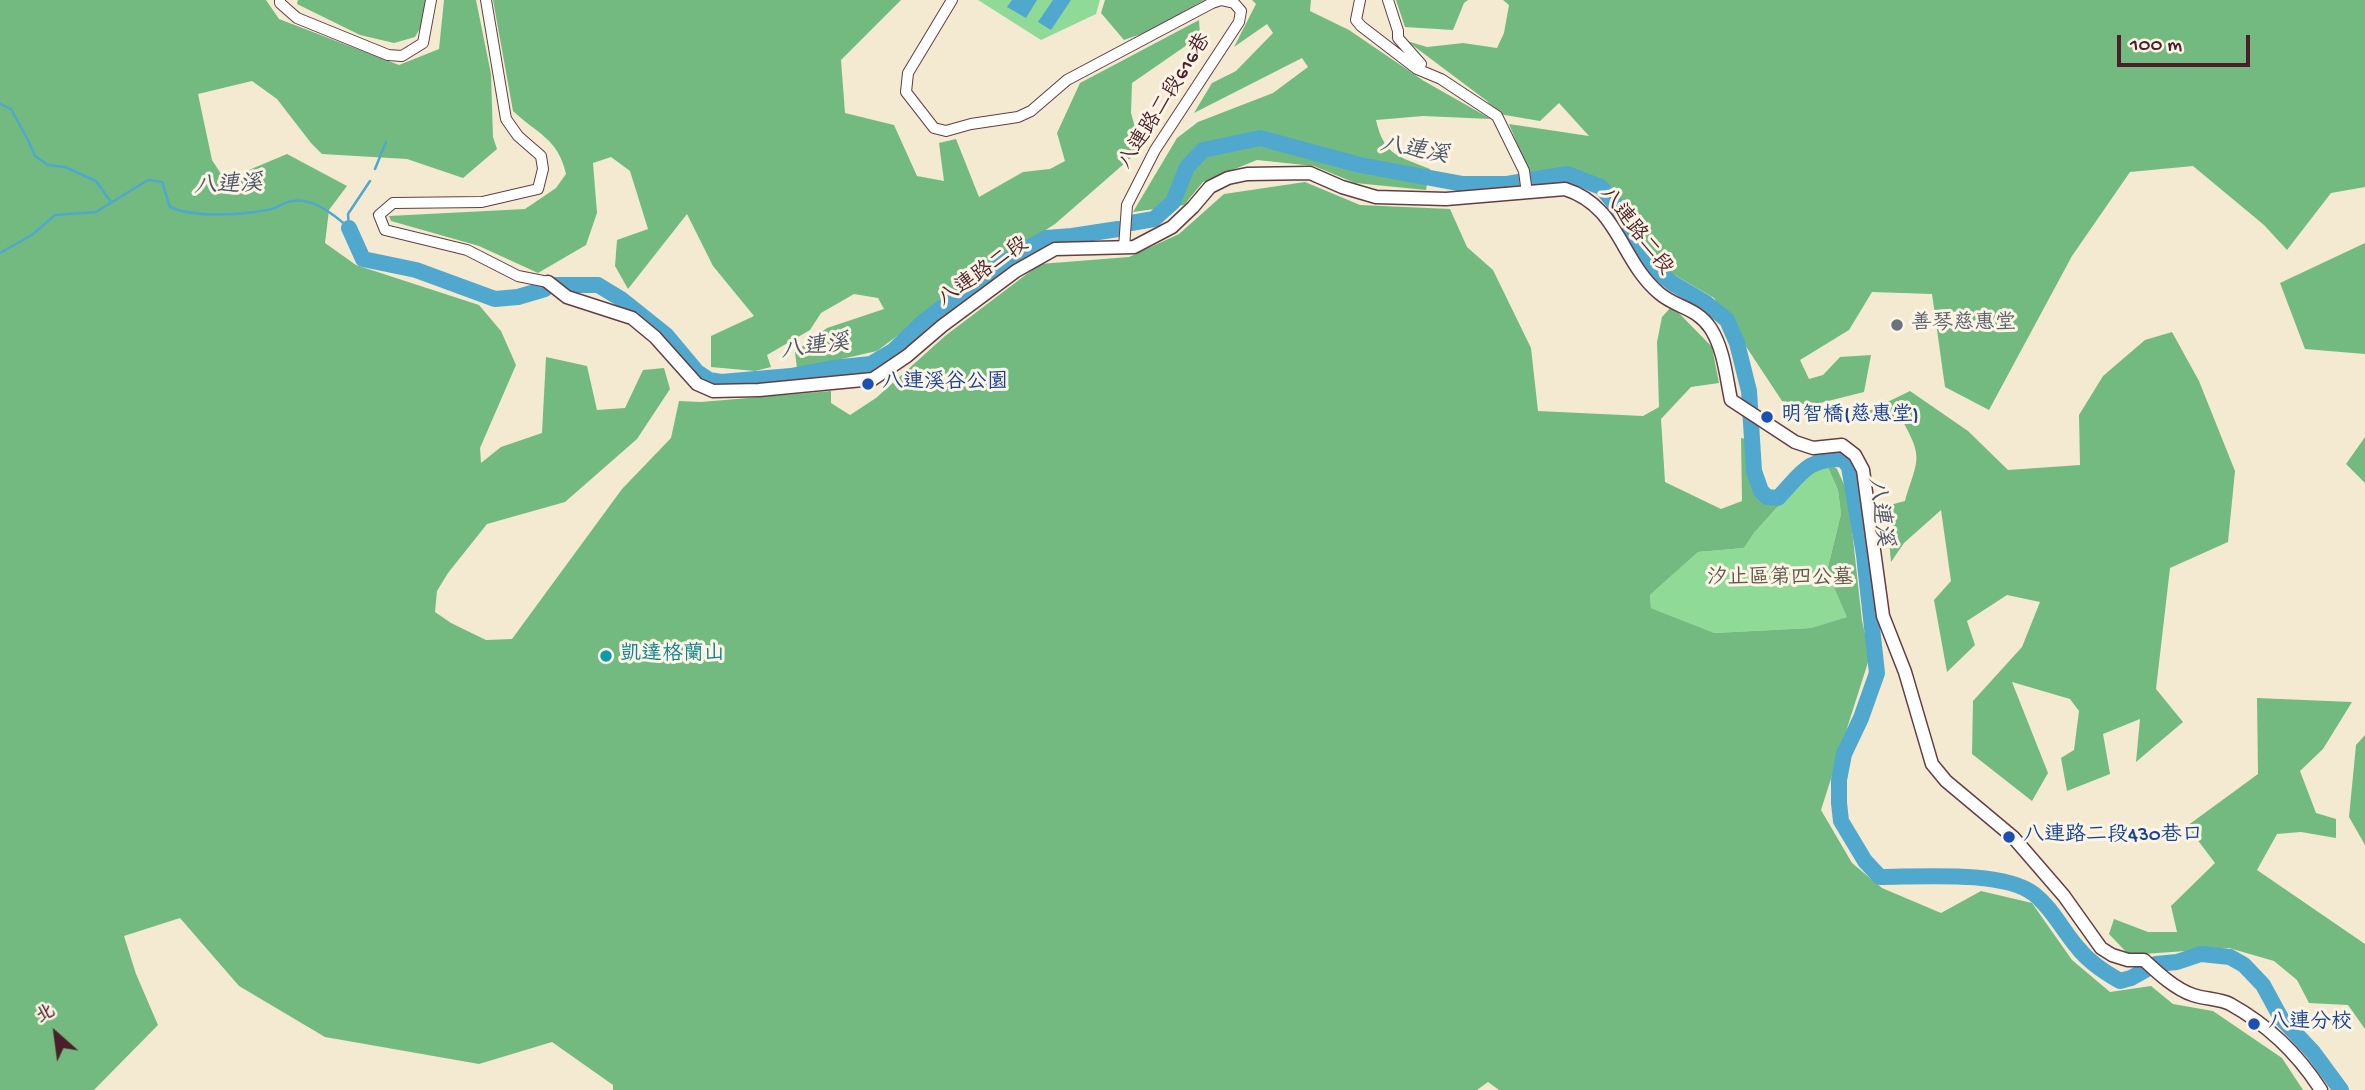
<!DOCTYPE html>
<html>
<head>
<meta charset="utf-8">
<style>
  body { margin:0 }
  #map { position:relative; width:2365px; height:1090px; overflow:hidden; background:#f4ead1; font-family:"Gochi Hand","LXGW WenKai TC",sans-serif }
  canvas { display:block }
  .north { position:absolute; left:21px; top:999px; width:70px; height:70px; -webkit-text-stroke:5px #fcf5e5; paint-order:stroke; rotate:332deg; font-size:19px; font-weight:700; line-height:28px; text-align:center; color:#4a1f2b }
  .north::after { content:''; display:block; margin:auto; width:24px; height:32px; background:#4a1f2b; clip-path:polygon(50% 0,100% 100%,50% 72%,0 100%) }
  .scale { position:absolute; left:2117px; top:35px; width:133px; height:32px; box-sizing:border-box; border:4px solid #4a1f2b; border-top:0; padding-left:9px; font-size:21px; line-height:24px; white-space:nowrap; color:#4a1f2b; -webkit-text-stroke:5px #fcf5e5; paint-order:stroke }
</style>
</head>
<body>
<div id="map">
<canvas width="2365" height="1090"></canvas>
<div class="north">北</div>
<div class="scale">100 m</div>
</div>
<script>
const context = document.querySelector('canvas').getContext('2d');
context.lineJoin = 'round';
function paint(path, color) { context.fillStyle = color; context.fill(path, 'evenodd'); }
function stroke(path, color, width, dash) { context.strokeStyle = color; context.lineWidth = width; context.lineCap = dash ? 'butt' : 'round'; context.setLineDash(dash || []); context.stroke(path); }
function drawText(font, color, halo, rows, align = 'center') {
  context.font = font + ' "Gochi Hand","LXGW WenKai TC",sans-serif'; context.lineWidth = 6; context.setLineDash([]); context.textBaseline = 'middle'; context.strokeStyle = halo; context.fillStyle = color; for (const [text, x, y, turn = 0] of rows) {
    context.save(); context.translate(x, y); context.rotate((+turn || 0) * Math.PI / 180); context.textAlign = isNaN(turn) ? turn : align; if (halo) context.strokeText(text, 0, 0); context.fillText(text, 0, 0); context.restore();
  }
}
paint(new Path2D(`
  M 978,0 L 1100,0 L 1096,14 L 1041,40 Z
  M 1815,465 L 1827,465 L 1838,490 L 1841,514 L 1827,571 L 1848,617 L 1811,628 L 1713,633 L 1651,608 L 1650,595 L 1698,552 L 1744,548 L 1754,533 Z`), '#8fda97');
paint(new Path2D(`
  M 0,0 L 266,0 L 279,19 L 399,65 L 439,49 L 444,0 L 476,0 L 491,74 L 493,137 L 497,149 L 463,178 L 407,159 L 322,154 L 311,143 L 277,99 L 252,81 L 198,94 L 212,160 L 225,180 L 287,154 L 347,186 L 329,210 L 325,243 L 356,265 L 479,305 L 501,331 L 516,365 L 480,448 L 481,463 L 501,447 L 542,433 L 546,357 L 587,366 L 597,410 L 625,408 L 643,370 L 664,368 L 670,389 L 637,439 L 565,502 L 487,524 L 448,573 L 437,591 L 435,612 L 451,623 L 486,640 L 512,639 L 622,489 L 671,438 L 679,401 L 701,402 L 831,391 L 831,403 L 850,415 L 876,398 L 945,336 L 1040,264 L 1129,257 L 1179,234 L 1224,194 L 1305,182 L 1360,205 L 1450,209 L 1467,247 L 1493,270 L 1531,348 L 1538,411 L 1643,416 L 1659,407 L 1657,342 L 1662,317 L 1672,306 L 1712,347 L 1719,383 L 1691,387 L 1661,419 L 1665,482 L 1721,509 L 1742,501 L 1741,438 L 1746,439 L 1755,494 L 1764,503 L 1782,494 L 1810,463 L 1824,460 L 1837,469 L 1848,493 L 1862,621 L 1870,656 L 1821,810 L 1852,863 L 1882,888 L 1941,913 L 1981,891 L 2032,903 L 2072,960 L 2110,992 L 2151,986 L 2173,1004 L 2213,1011 L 2282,1058 L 2303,1090 L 1499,1090 L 1488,1082 L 1477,1090 L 613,1090 L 613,1085 L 552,1042 L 479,1064 L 325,1037 L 239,986 L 180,918 L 124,936 L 136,974 L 158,1025 L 94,1090 L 0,1090 ZM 1815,465 L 1827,465 L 1838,490 L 1841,514 L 1827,571 L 1847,617 L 1811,628 L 1714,633 L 1651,608 L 1650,595 L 1698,552 L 1744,548 L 1754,533 Z
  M 298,0 L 425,0 L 426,18 L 415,37 L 394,43 L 360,35 L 297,4 Z
  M 493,0 L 901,0 L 841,60 L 845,113 L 894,125 L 917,176 L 944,181 L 939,143 L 956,139 L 979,197 L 1023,172 L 1050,169 L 1065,161 L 1057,133 L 1080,83 L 1199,20 L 1200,36 L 1132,83 L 1131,113 L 1141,149 L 1055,224 L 996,262 L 877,351 L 797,369 L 795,352 L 827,328 L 884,309 L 878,298 L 854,294 L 821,313 L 810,330 L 767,355 L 771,367 L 755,371 L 711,367 L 711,336 L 754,316 L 713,266 L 687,214 L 628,289 L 615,266 L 617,240 L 648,229 L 630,171 L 611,157 L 593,163 L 597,213 L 586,245 L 538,273 L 479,246 L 391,221 L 389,216 L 525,209 L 556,188 L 566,174 C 558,138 537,134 513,111 Z
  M 1105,0 L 1204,0 L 1150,31 L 1124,40 L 1101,13 Z
  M 1252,0 L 1311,0 L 1310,11 L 1349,30 L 1424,81 L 1491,119 L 1423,116 L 1376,120 C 1384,156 1399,156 1430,169 L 1426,190 L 1355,183 L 1314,166 L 1257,160 L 1203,182 L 1184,205 L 1133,212 L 1177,138 L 1198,122 L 1273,93 L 1308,67 L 1302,58 L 1194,113 L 1212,83 L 1236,71 L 1273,33 L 1267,24 L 1234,47 L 1256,4 Z
  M 1396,0 L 1468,0 L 1464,3 L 1453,30 L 1405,27 Z
  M 1503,0 L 2365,0 L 2365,187 L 2331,193 L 2287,250 L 2264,225 L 2193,166 L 2130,172 L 2072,256 L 1989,410 L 1945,387 L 1932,294 L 1872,292 L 1849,330 L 1800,360 L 1809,379 L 1823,375 L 1840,357 L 1871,355 L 1864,392 L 1812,405 L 1782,401 L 1714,298 L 1666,270 L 1615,197 L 1570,167 L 1529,173 L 1509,124 L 1589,136 L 1559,103 L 1540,121 L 1499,114 L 1487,101 L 1407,41 L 1427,47 L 1463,43 L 1497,48 L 1504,33 L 1509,5 Z
  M 2365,243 L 2365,354 L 2305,349 L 2280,283 Z
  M 2172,332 L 2199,381 L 2235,471 L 2228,542 L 2170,568 L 2156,689 L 2183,722 L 2136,762 L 2140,719 L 2103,734 L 2110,774 L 2067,791 L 2061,758 L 2074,750 L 2079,711 L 2070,699 L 2012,682 L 2048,773 L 2032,801 L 1972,754 L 1973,701 L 2022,647 L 2040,602 L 2007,595 L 1967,621 L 1975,645 L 1947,672 L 1934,600 L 1951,581 L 1941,510 L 1904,543 L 1891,562 L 1886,506 L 1905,501 C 1918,458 1924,459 1901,418 L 1865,413 L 1910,391 L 1968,431 L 2008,470 L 2080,465 L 2079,415 L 2103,376 L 2145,340 Z
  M 2365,437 L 2365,483 L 2346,464 Z
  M 2257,698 L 2352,702 L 2323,749 L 2300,771 L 2316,813 L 2336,819 L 2336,838 L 2301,832 L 2277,834 L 2257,870 L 2365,944 L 2365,1029 L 2348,1005 L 2309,1003 L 2297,980 L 2274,961 L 2229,948 L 2129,955 L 2109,934 L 2114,919 L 2148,932 L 2177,932 L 2171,906 L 2215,863 L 2187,826 L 2258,774 Z
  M 2365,735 L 2365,845 L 2349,817 L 2356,745 Z`), '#73ba80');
paint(new Path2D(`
  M 1012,0 L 1037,0 L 1026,18 L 1007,7 Z
  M 1053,0 L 1071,0 L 1051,30 L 1038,22 Z`), '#51a8ce');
stroke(new Path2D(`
  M 0,104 L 11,109 L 28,140 L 35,156 L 48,165 L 65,167 L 96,181 L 111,202
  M 375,169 L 386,142
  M 349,228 L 348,214 L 370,181
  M 0,253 L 32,235 L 55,215 L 96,212 L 148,180 L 162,182 L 170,207 C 195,218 240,215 267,210 C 276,209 284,202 292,201 C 312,197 336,216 349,228`), '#51a8ce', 2.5);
stroke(new Path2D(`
  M 1131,223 L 1154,219 L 1173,202 L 1187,167 L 1203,150 L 1260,138 L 1360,165 L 1463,184 L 1507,184 L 1567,174 L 1601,187 L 1618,208 L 1652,267 L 1672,283 L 1706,303 L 1727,320 L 1737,343 L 1749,391 L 1754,471 L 1761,491 L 1767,497 L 1778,498 C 1801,474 1807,458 1843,459 L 1849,467 L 1864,555 L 1877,673 L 1861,718 L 1844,754 L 1839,780 L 1839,803 L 1841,821 L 1865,861 L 1880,877 C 1919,877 2003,870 2034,894 C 2052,908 2063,931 2078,948 C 2089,962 2104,972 2120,981 L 2131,978 L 2156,964 L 2177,962 L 2201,954 L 2230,957 L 2244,965 L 2263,985 L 2281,1018 L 2313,1052 L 2341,1090
  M 349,228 L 363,259 L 416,270 L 495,299 L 518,297 L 545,289
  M 555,285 L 598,285 L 621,299 L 666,335 L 697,372 L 709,380 L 721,382 L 791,376 L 832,368 L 871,364 L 893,351 L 923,322 L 998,266 L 1046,238 L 1072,236 L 1118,229`), '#51a8ce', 16);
const minor = new Path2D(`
  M 280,0 L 280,3 L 297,18 L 388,55 L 402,56 L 423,43 L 431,0
  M 486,0 L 506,119 L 518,136 L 541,156 L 543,169 L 538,189 L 482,202 L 393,203 L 379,215 L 385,230 L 467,250 L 518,276 L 548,282
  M 952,0 L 908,73 L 906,92 L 934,128 L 946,131 L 971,124 L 1018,117 L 1031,111 L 1067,80 L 1212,3 L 1221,0 L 1234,3 L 1241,11 L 1239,22 L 1155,150 L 1127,205 L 1124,248
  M 1360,0 L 1356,20 L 1361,26 L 1417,69 L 1441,79 L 1497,116 L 1524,171 L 1527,193
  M 1388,0 L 1398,31 L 1398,38 L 1421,64`);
const tertiary = new Path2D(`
  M 548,282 L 567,297 L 632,318 L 655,337 L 697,384 L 713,391 L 759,390 L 873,379 L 907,356 L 942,326 L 1016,271 L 1055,249 L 1134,247 L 1172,227 L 1193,207 L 1210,187 L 1228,178 L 1247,174 L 1310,173 L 1342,187 L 1376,197 L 1446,199 L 1565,189 C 1619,206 1620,260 1659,293 C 1676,308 1697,307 1711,329 C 1724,350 1726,376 1731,400 L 1795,442 L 1813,448 L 1842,445 L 1855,455 L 1863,470 L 1883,616 L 1905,672 L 1932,764 L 1946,781 L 2013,837 L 2064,896 L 2101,948 L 2112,955 L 2128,960 L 2144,960 C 2158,973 2175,989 2193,995 C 2205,999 2220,999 2230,1004 C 2268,1025 2298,1054 2321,1090`);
stroke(minor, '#643d44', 12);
stroke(tertiary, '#643d44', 15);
stroke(minor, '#fff', 10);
stroke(tertiary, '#fff', 12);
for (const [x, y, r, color] of [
  [1897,325,7,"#6b7280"],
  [868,384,7,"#1a4fb4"],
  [1767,417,7,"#1a4fb4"],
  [606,656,7,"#0f9aa8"],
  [2009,837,7,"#1a4fb4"],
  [2254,1024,7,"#1a4fb4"]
]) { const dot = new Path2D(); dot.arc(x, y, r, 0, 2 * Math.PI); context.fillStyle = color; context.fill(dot); stroke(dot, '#fcf5e5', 2.5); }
drawText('21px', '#4a1f2b', '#fcf5e5', [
  ["八連路二段616巷",1166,102,-58],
  ["八連路二段",1635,232,52],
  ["八連路二段",984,273,-35]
]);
drawText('21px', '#5b616d', '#fcf5e5', [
  ["善琴慈惠堂",1911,325]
], 'left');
drawText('21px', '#164399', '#fcf5e5', [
  ["八連溪谷公園",882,384],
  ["明智橋(慈惠堂)",1781,417],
  ["八連路二段430巷口",2023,837],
  ["八連分校",2268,1024]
], 'left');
drawText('21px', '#5f574b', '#fcf5e5', [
  ["汐止區第四公墓",1780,580]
]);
drawText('21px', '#0d838f', '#fcf5e5', [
  ["凱達格蘭山",620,656]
], 'left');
drawText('italic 23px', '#4d566c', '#fcf5e5', [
  ["八連溪",1414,152,10],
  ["八連溪",228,187,-3],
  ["八連溪",815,349,-8],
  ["八連溪",1878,512,82]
]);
</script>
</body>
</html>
